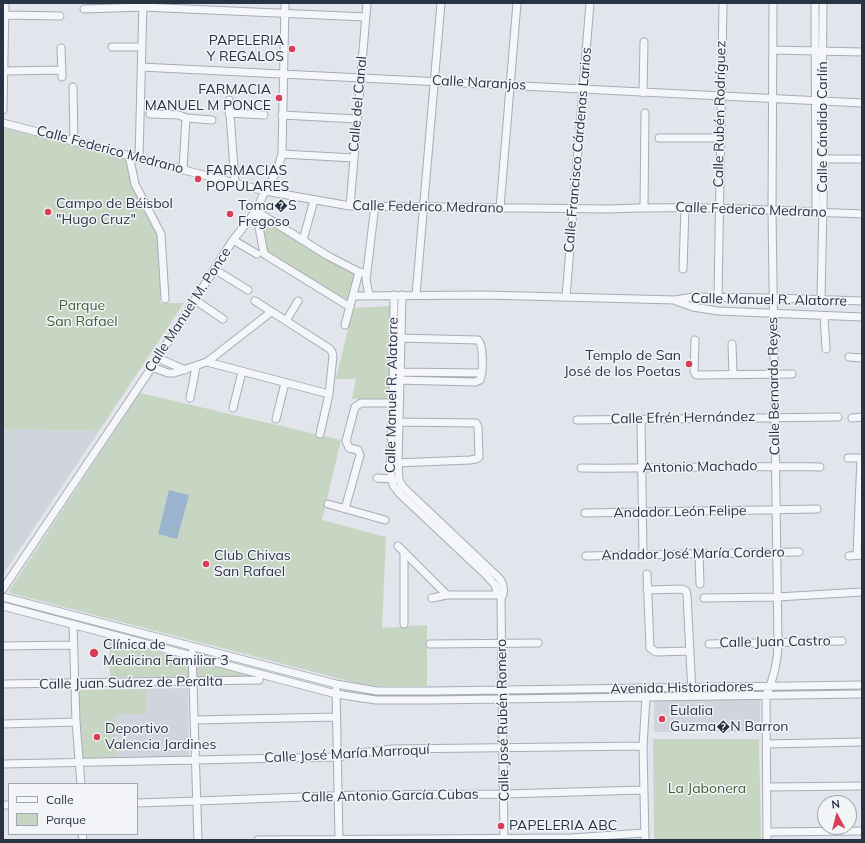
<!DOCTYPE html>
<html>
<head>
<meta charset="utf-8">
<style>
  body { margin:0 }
  #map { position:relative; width:865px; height:843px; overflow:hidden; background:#e2e5eb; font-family:Mulish,sans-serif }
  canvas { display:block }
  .frame { position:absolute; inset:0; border:4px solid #283344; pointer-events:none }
  .legend { position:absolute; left:8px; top:783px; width:130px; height:52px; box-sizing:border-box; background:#f2f4f8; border:1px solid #a1a7b0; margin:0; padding:5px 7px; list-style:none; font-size:12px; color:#283344 }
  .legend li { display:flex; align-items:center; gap:8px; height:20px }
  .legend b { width:20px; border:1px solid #a1a7b0 }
  .north { position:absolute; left:817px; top:795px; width:40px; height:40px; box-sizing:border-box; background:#f2f4f8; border:1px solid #a1a7b0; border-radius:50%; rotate:353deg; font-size:11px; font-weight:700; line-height:16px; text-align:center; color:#283344 }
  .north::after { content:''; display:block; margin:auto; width:14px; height:18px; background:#d93e56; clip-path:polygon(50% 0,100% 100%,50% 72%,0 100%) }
</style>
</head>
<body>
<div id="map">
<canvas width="865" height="843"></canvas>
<div class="frame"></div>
<ul class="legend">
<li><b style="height:5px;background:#f5f6f9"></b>Calle</li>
<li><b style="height:11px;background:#c7d6c2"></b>Parque</li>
</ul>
<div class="north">N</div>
</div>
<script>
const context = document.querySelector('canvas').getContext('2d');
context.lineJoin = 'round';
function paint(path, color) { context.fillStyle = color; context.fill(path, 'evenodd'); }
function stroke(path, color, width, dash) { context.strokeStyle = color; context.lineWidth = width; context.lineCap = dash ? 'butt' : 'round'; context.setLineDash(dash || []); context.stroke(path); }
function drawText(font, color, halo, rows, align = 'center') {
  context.font = font + ' Mulish,sans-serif'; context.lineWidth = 3; context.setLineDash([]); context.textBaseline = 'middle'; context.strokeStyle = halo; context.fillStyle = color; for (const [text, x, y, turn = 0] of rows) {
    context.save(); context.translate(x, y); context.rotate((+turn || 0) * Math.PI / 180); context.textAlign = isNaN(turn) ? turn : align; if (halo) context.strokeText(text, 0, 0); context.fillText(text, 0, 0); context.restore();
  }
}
paint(new Path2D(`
  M 3,429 L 99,431 L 3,574 Z
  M 188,688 L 189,757 L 116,758 L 115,715 L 145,714 L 145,689 Z
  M 760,697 L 760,732 L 654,732 L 654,699 Z`), '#cfd4dd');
paint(new Path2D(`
  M 3,128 L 127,159 L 158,231 L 160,248 L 160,303 L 184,303 L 99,431 L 3,429 Z
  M 259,218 L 345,269 L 355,271 L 348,303 L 266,253 Z
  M 391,306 L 390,399 L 352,399 L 356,379 L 336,379 L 353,308 Z
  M 140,393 L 341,440 L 322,520 L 386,537 L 382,628 L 427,625 L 427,686 L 373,686 L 364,685 L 10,593 L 9,591 Z
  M 109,640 L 190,660 L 189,677 L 110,677 Z
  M 196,661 L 254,675 L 246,679 L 197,679 Z
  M 145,689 L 145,714 L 115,715 L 116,758 L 81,759 L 77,690 Z
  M 653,739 L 759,739 L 761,840 L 654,840 Z`), '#c7d6c2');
paint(new Path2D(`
  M 169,490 L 189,495 L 177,539 L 158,534 Z`), '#9ab3ce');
const minor = new Path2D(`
  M 815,3 L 816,212
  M 84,9 L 143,7 L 365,17
  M 5,15 L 60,16
  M 112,47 L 142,47
  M 61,48 L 62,77
  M 773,50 L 862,52
  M 141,67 L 862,103
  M 4,71 L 62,70
  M 73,87 L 74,141
  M 643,93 L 644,42
  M 229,100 L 235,183
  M 3,110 L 5,3
  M 229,113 L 264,115
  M 150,114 L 179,115 L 186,118 L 212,120
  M 282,115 L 357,119
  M 3,123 L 265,191 L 350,206 L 609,209 C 694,205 778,211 862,214
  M 659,138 L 720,138
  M 282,154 L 354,158
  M 129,155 L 135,184 L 161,234 L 165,299
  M 139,158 L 143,4
  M 820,159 L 862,159
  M 183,169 L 186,118
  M 350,206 L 367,3
  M 644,207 L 645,113
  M 500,208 L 517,3
  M 256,211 L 264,254 L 350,307
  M 256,211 L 328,256 L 359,272 L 367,274
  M 233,240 L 257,254
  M 303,240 L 314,200
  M 214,269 L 248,290
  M 683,269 L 685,208
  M 394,295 L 393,403 L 390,469 L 393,485 L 400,494 L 486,575 L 495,585 L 498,595
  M 402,295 L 398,463 L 399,480 L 403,487 L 499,578 C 504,584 505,593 501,599 L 504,840
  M 416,295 L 441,3
  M 353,296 L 486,295 L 675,300 L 693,297 L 773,298 L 862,301
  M 370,296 L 368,290 L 366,280 L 375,205
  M 566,297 L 590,3
  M 718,297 L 723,3
  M 821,299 L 824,159 L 822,101 L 823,3
  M 195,300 L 223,319
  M 255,301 L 330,349 L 332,352 L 333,356 L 329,394 L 320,434
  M 676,301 L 693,307 L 718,311 L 862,317
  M 824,316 L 826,349
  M 286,321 L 298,301
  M 345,325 L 359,272
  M 695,340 L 694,371 L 696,375 L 792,374
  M 732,344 L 733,374
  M 849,357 L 862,358
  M 158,358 L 185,370
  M 207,362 L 329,394
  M 152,367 L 168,373 L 174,373 L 207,362 L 271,312
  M 396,372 L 482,373
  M 396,380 L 475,382 L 480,380 C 483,373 484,345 478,340 L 398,338
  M 190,398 L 196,367
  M 233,408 L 242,372
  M 852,418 L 862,417
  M 276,419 L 285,383
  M 641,419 L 643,554
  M 577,420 L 838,417
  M 848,458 L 862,458
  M 395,463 L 470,460 L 476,459 L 479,457 L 478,427 L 476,423 L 396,422
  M 581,468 C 661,469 740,465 820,467
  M 377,478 L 391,479
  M 328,504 L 385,520
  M 345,509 L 360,455 L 358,450 L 349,448 L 346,441 L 355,407 L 361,403 L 398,403
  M 585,513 L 817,509
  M 398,546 L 447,595
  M 699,554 L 700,584
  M 857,555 L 861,458
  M 586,556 L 799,552
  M 849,556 L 862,555
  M 647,574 L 650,648 L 656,652 L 690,651
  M 3,589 L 152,367 L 233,240 L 256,211 L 265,191 L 273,178 L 278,168 L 282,154 L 285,3
  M 647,590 L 682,589 L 686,591 L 687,595 L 692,693
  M 3,597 L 336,684 L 377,691 L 433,691 L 862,685
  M 432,598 L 447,595 L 501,595
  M 704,598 L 777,597 L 862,592
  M 3,606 L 336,694 L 376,700 L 430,700 L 862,694
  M 73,624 L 76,722 L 81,784
  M 404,624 L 404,554
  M 430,644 L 538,643
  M 709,644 L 842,641
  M 3,646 L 74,645
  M 192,652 L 198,840
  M 3,684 L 259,680
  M 336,690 L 339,840
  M 194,720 L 336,717
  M 3,724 L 76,722
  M 767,744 L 862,742
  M 3,764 L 337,757 L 359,753 L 393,749 L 643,746
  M 767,787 L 862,786
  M 137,803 L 197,801 L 356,795 L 504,794 L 643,790
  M 3,805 L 9,805
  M 767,832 L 862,831
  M 82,834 L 83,840
  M 258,840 L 571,838 L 644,833
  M 645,840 L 643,746 L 646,697
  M 767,840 L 766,696 C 773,680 778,661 778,643 L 772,211 L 773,3`);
stroke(minor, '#a6acb6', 9);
stroke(minor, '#f5f6f9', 7);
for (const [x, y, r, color] of [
  [292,49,4,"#d93e56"],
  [279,98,4,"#d93e56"],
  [198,179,4,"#d93e56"],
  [48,212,4,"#d93e56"],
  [230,214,4,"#d93e56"],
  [689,364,4,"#d93e56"],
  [206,564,4,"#d93e56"],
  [94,653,5,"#d93e56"],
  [662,719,4,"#d93e56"],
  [97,737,4,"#d93e56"],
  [501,826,4,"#d93e56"]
]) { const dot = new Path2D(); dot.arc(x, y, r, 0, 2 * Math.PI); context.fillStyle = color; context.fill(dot); stroke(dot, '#f2f4f8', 1.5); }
drawText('14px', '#283344', '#f2f4f8', [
  ["PAPELERIA",284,41,"right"],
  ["Y REGALOS",284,57,"right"],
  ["FARMACIA",271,90,"right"],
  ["MANUEL M PONCE",271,106,"right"],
  ["FARMACIAS",206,171],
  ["POPULARES",206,187],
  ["Campo de Béisbol",56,204],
  ["\"Hugo Cruz\"",56,220],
  ["Toma�S",238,206],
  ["Fregoso",238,222],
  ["Templo de San",681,356,"right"],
  ["José de los Poetas",681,372,"right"],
  ["Club Chivas",214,556],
  ["San Rafael",214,572],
  ["Clínica de",103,645],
  ["Medicina Familiar 3",103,661],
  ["Eulalia",670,711],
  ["Guzma�N Barron",670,727],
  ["Deportivo",105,729],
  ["Valencia Jardines",105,745],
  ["PAPELERIA ABC",509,826]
], 'left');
drawText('14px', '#283344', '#f2f4f8', [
  ["Calle Naranjos",479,83,3],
  ["Calle del Canal",358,104,-85],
  ["Calle Rubén Rodríguez",720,114,-89],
  ["Calle Cándido Carlín",823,127,-90],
  ["Calle Federico Medrano",110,150,15],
  ["Calle Francisco Cárdenas Larios",578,150,-85],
  ["Calle Federico Medrano",428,207,1],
  ["Calle Federico Medrano",751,210,2],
  ["Calle Manuel R. Alatorre",769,300,1],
  ["Calle Manuel M. Ponce",188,310,-57],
  ["Calle Bernardo Reyes",774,386,-91],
  ["Calle Manuel R. Alatorre",392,395,-89],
  ["Calle Efrén Hernández",683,418,-1],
  ["Antonio Machado",700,467,-1],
  ["Andador León Felipe",680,512,-1],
  ["Andador José María Cordero",693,554,-1],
  ["Calle Juan Castro",775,642,-1],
  ["Calle Juan Suárez de Peralta",131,683,-1],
  ["Avenida Historiadores",682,688,-1],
  ["Calle José Rubén Romero",503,720,-91],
  ["Calle José María Marroquí",347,754,-3],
  ["Calle Antonio García Cubas",390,796,-1]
]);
drawText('14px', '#3d6134', '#f2f4f8', [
  ["Parque",82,306],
  ["San Rafael",82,322],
  ["La Jabonera",707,789]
]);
</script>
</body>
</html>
